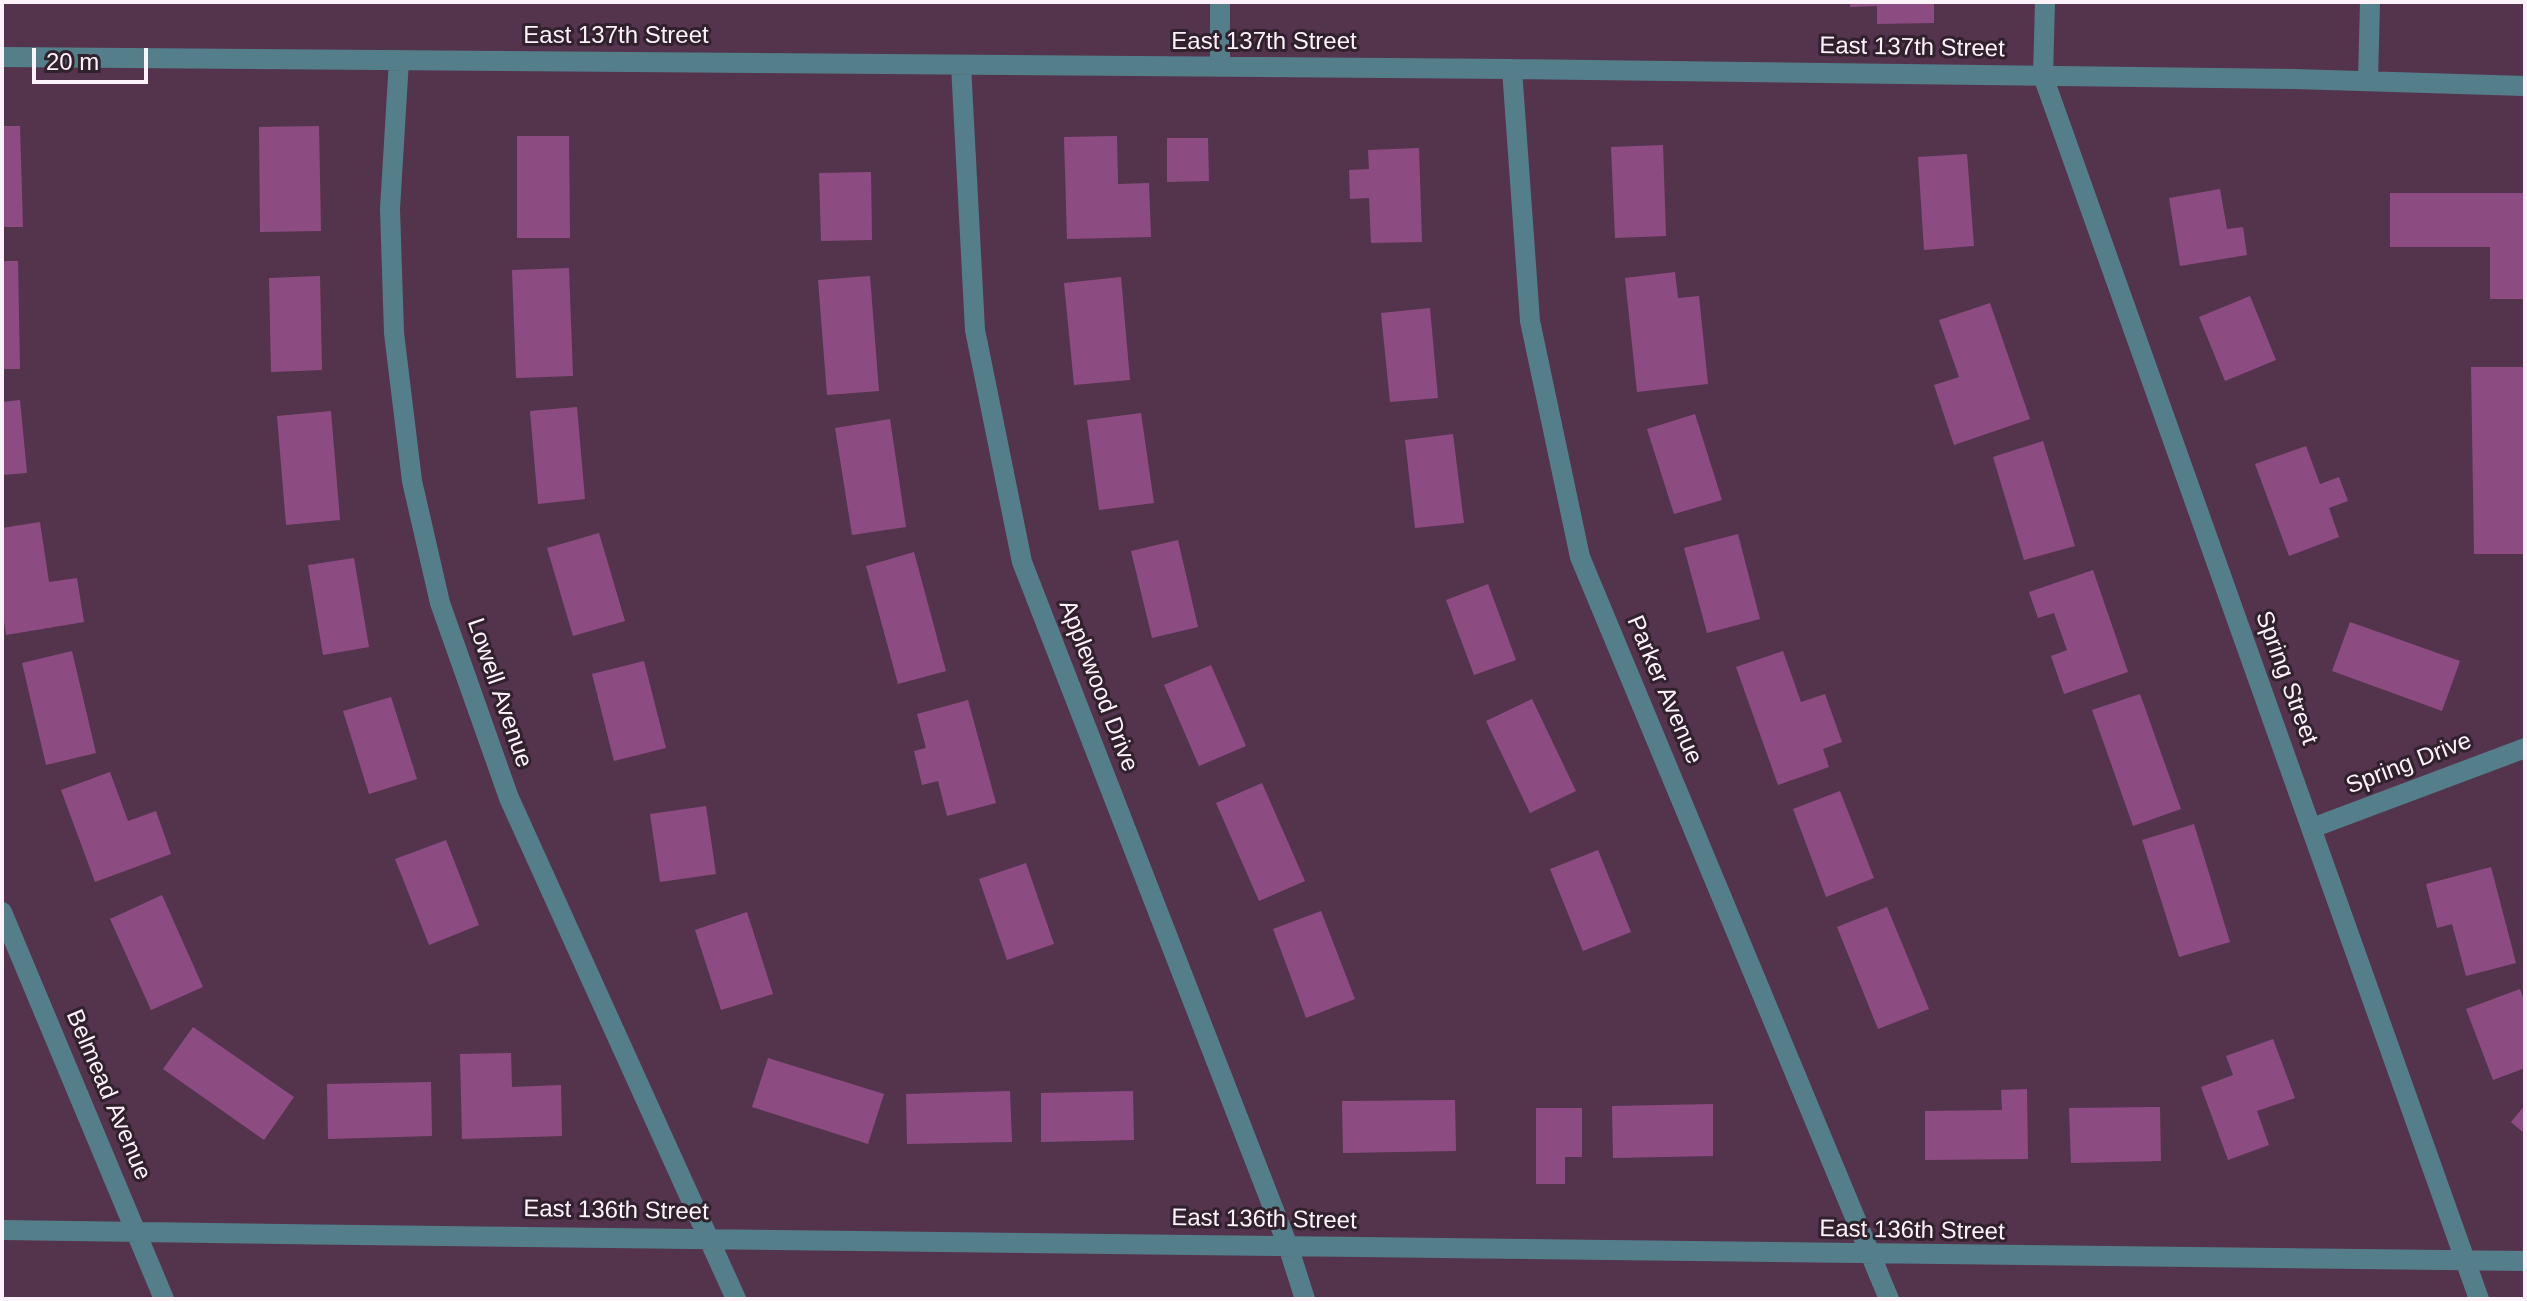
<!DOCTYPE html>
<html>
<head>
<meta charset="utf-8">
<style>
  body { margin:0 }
  #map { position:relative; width:2527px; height:1301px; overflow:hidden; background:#54344d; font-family:Arial,sans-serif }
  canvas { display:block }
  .frame { position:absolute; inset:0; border:4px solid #fdf1fa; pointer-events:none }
  .scale { position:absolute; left:32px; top:48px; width:116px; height:36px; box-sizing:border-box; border:4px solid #fdf1fa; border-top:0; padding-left:10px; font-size:24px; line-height:28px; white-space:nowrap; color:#fdf1fa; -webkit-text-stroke:6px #30212d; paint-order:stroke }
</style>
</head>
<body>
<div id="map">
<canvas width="2527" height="1301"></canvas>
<div class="frame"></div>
<div class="scale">20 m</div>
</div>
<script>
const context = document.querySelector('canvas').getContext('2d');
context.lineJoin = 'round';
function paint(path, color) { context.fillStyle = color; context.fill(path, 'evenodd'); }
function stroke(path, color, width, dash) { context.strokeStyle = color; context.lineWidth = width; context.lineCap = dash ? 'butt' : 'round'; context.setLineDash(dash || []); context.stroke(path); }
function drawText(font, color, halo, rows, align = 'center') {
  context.font = font + ' Arial,sans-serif'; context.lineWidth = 6; context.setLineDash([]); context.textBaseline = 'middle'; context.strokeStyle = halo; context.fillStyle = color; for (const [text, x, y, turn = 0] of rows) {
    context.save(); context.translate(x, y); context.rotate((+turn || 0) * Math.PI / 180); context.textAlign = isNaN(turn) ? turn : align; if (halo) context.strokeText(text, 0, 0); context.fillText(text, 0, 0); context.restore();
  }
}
paint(new Path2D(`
  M 1850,2 L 1934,2 L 1934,23 L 1877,24 L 1877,6 L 1850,7 Z
  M 2,126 L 20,126 L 23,227 L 2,227 Z
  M 319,126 L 321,231 L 260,232 L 259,127 Z
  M 517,136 L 569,136 L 570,238 L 517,238 Z
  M 1117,136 L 1118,184 L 1149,183 L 1151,237 L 1067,239 L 1064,137 Z
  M 1167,138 L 1208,138 L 1209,181 L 1167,182 Z
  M 1663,145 L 1666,236 L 1615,238 L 1611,147 Z
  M 1419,148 L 1422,242 L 1371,243 L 1369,198 L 1350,199 L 1349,170 L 1369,169 L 1368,150 Z
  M 1967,154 L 1974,246 L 1924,250 L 1918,157 Z
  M 871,172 L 872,240 L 821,241 L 819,173 Z
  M 2220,189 L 2227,229 L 2243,227 L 2247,255 L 2180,266 L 2169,198 Z
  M 2390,193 L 2525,193 L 2525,299 L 2490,299 L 2490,247 L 2390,247 Z
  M 2,261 L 18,261 L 20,369 L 2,369 Z
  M 569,268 L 573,376 L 516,378 L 512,270 Z
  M 1675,272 L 1678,298 L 1699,296 L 1708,384 L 1637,392 L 1625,278 Z
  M 320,276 L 322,370 L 271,372 L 269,278 Z
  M 870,276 L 879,391 L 827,395 L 818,280 Z
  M 1121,277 L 1130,380 L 1074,385 L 1064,283 Z
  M 2250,296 L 2276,360 L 2225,381 L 2199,317 Z
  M 1990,303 L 2030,419 L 1954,445 L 1934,385 L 1959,377 L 1939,320 Z
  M 1430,308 L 1438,398 L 1390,402 L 1381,313 Z
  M 2471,367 L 2525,367 L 2525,554 L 2474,554 Z
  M 20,400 L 27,473 L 2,475 L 2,402 Z
  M 577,407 L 585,499 L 538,504 L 530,411 Z
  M 331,411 L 340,520 L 286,525 L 277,416 Z
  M 1141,413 L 1154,503 L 1099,510 L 1087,420 Z
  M 1695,414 L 1722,500 L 1674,514 L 1647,429 Z
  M 890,419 L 906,527 L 852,535 L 835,428 Z
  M 1453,434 L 1464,523 L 1415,528 L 1405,440 Z
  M 2043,441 L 2075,546 L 2024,560 L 1993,457 Z
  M 2306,446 L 2320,484 L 2339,477 L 2348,501 L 2329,508 L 2339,537 L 2289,556 L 2255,464 Z
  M 40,522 L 49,582 L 77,578 L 84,622 L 6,635 L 2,608 L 2,528 Z
  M 599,533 L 625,621 L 573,636 L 547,548 Z
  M 1738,534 L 1760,619 L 1707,633 L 1684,548 Z
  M 1178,540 L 1198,627 L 1152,638 L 1131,551 Z
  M 914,552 L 946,671 L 898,684 L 866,566 Z
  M 354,558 L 369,647 L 323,655 L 308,565 Z
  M 2093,570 L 2128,672 L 2064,694 L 2051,656 L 2067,650 L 2054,613 L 2038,618 L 2029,592 Z
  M 1488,584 L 1516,660 L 1474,675 L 1446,600 Z
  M 2350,622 L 2460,661 L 2442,711 L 2332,671 Z
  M 72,651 L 96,753 L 46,765 L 22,663 Z
  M 1783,651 L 1801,702 L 1825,694 L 1842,742 L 1823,749 L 1829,767 L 1778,785 L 1736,667 Z
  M 644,661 L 666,748 L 614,761 L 592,674 Z
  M 1211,665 L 1246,746 L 1199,766 L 1164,685 Z
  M 2140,694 L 2181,809 L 2133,826 L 2092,710 Z
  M 391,697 L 417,779 L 369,794 L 343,711 Z
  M 1532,699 L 1576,791 L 1530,813 L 1486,721 Z
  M 968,700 L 996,803 L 947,816 L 938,781 L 922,785 L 914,751 L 926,748 L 917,714 Z
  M 110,772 L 128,821 L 156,811 L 171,854 L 95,882 L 61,790 Z
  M 1262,783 L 1305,881 L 1259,901 L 1216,803 Z
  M 1840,791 L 1874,878 L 1826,897 L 1793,809 Z
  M 706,806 L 716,874 L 660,882 L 650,814 Z
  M 2194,824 L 2230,942 L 2179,957 L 2142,840 Z
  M 446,840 L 479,925 L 429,945 L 395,859 Z
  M 1598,850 L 1631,932 L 1583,951 L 1550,869 Z
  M 1026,863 L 1054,944 L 1007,960 L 979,879 Z
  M 2491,867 L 2516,963 L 2466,976 L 2452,924 L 2437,928 L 2426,884 Z
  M 162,895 L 203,987 L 151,1010 L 110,919 Z
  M 1887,907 L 1929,1009 L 1878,1029 L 1837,927 Z
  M 1321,911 L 1355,999 L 1306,1018 L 1273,929 Z
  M 747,912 L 773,994 L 721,1010 L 695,930 Z
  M 2520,989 L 2525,1003 L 2525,1068 L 2493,1080 L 2466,1009 Z
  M 193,1027 L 294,1097 L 264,1140 L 163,1069 Z
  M 2273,1039 L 2295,1098 L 2257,1111 L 2269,1145 L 2228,1160 L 2201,1087 L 2233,1075 L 2226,1056 Z
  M 511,1053 L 512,1087 L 561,1085 L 562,1136 L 462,1139 L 460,1054 Z
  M 768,1058 L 884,1094 L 868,1144 L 752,1107 Z
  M 431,1082 L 432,1136 L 328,1139 L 327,1084 Z
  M 2027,1089 L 2028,1159 L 1925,1160 L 1925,1111 L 2002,1110 L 2001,1090 Z
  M 1010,1091 L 1012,1142 L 907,1144 L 906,1094 Z
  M 1133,1091 L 1134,1140 L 1041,1142 L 1041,1093 Z
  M 1455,1100 L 1456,1151 L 1343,1153 L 1342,1101 Z
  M 1713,1104 L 1713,1156 L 1613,1158 L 1612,1106 Z
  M 2525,1105 L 2525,1134 L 2511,1122 Z
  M 2160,1107 L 2161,1161 L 2071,1163 L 2069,1108 Z
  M 1536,1108 L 1582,1108 L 1582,1157 L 1565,1157 L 1565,1184 L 1536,1184 Z`), '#8d4c81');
stroke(new Path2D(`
  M 1220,2 L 1220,67
  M 2045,2 L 2043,76 L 2479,1299
  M 2,57 L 1512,69 L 2294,79 L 2525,86
  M 399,60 L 390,209 L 394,333 L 412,481 L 440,603 L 509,798 L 736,1299
  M 961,65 L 975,330 L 1022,562 L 1288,1246 L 1305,1299
  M 1512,69 L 1530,321 L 1580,557 L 1889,1299
  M 2368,81 L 2370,2
  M 2312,828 L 2525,748
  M 2,912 L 164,1299
  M 2,1230 C 843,1242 1684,1255 2525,1261`), '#547f8a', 20);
drawText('24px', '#fdf1fa', '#30212d', [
  ["East 137th Street",616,36],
  ["East 137th Street",1264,42],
  ["East 137th Street",1912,48,1],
  ["Spring Street",2286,678,70],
  ["Applewood Drive",1098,686,69],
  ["Parker Avenue",1664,690,67],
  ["Lowell Avenue",499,693,71],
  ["Spring Drive",2409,764,-21],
  ["Belmead Avenue",108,1095,67],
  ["East 136th Street",616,1211,1],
  ["East 136th Street",1264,1220,1],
  ["East 136th Street",1912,1231,1]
]);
</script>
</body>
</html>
